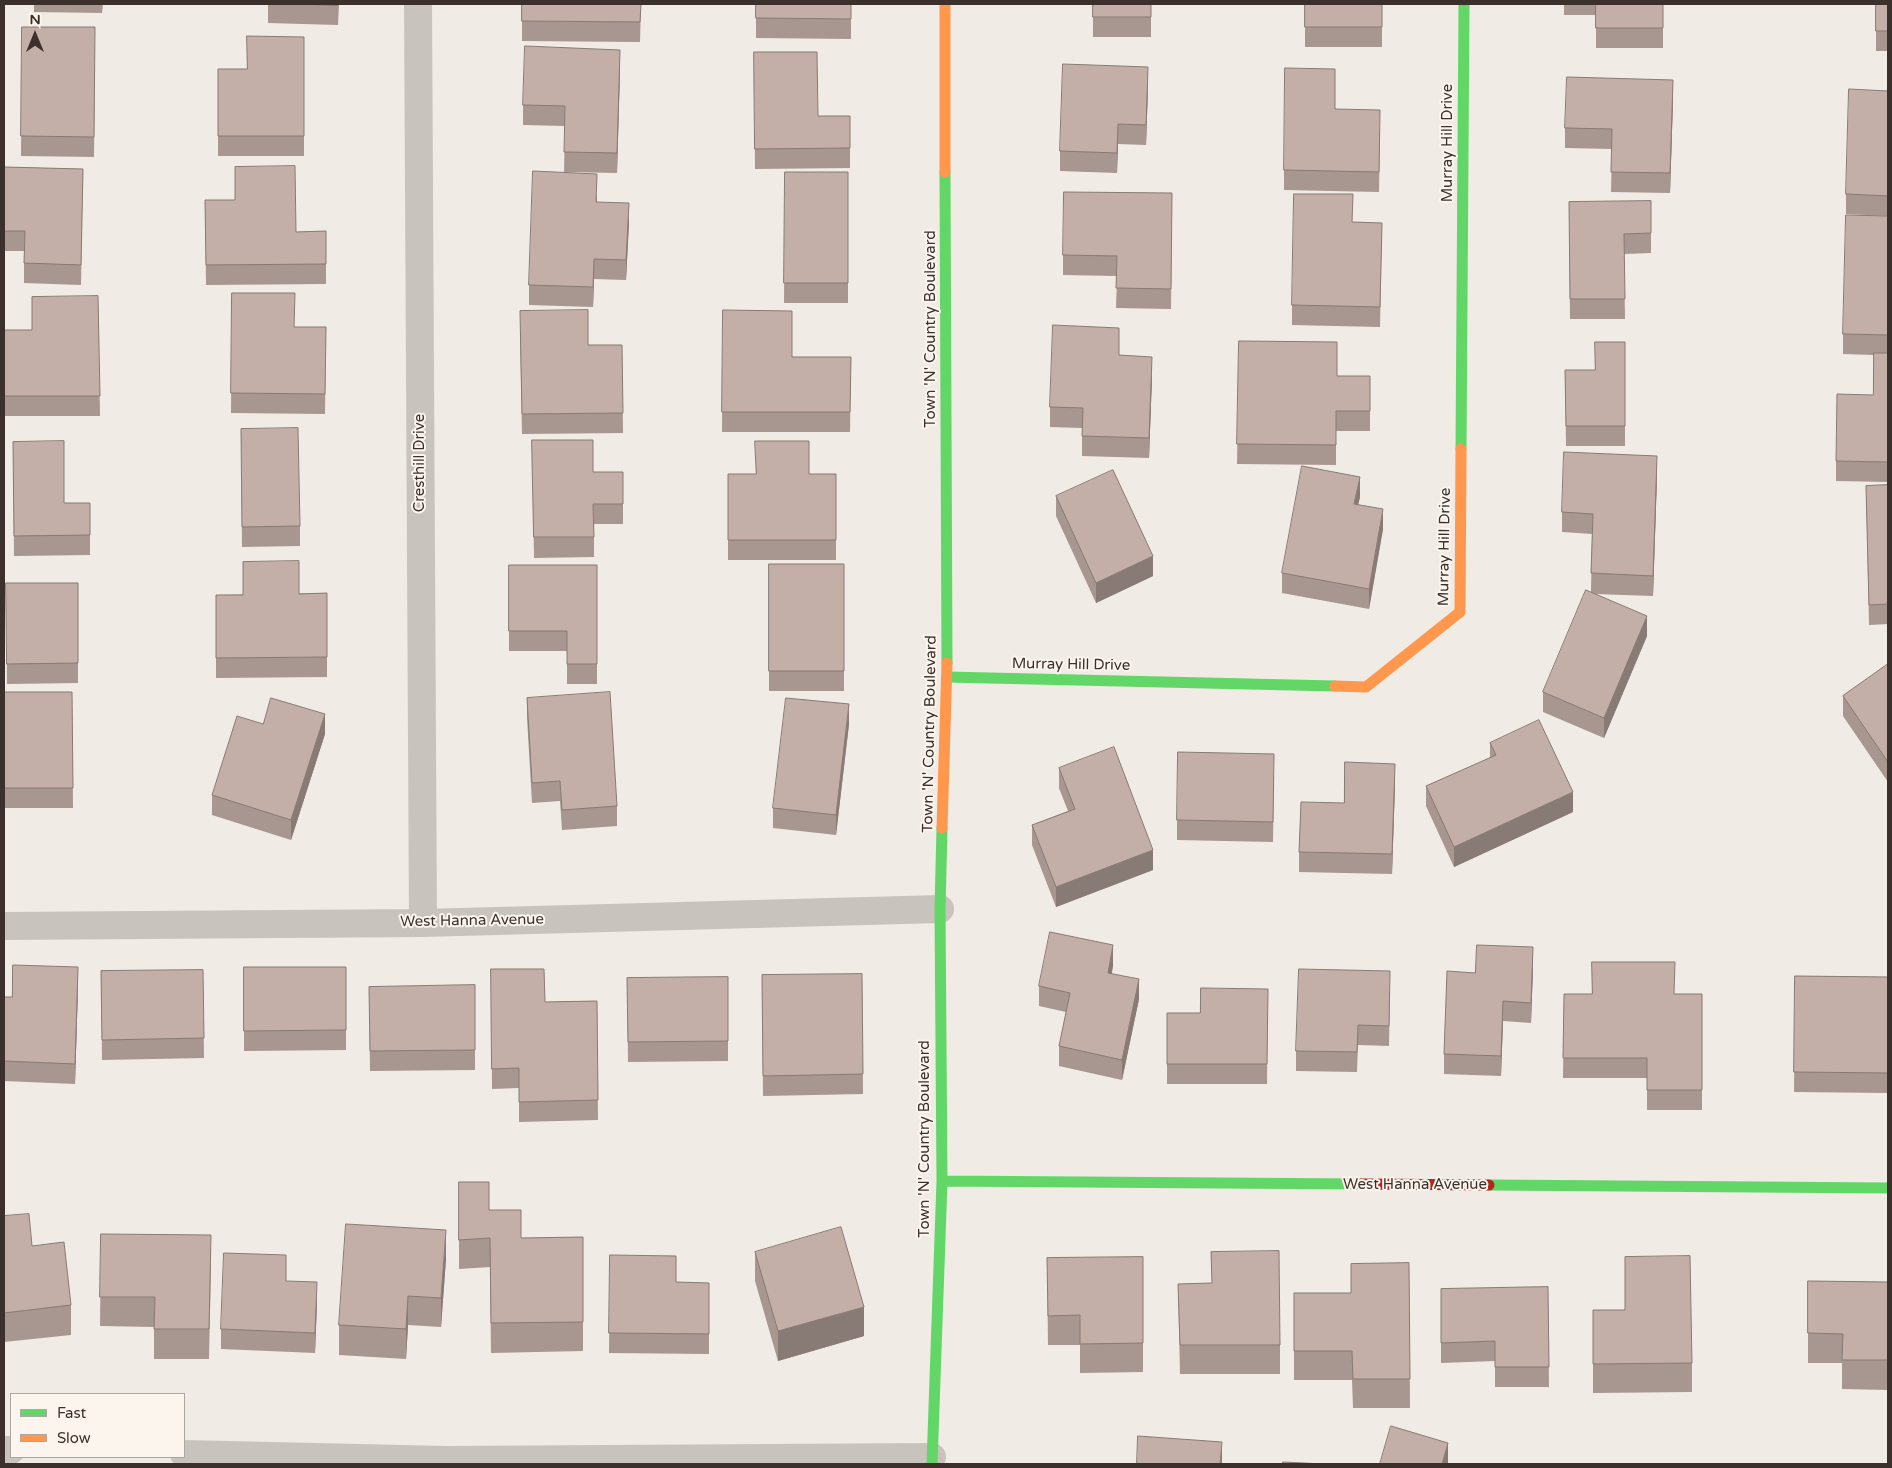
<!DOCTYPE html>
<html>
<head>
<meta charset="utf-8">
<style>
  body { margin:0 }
  #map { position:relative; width:1892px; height:1468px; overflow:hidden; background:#f0ebe5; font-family:"Varela Round",sans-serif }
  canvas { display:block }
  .frame { position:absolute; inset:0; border:5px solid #3b302b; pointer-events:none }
  .legend { position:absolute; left:10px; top:1393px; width:175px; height:65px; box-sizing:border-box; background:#fbf5ee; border:1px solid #aea6a0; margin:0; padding:6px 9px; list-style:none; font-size:15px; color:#3b302b }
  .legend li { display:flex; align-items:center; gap:10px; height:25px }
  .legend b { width:25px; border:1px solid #aea6a0 }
  .north { position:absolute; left:10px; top:10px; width:50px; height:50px; -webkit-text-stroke:4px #fbf5ee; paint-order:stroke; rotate:0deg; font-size:14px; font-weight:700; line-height:20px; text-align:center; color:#3b302b }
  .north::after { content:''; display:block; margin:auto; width:18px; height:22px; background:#3b302b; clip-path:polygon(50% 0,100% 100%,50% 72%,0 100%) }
</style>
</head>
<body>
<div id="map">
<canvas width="1892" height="1468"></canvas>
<div class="frame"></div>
<ul class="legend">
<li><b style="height:6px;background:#63d668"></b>Fast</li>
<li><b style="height:6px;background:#ff974d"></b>Slow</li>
</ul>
<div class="north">N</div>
</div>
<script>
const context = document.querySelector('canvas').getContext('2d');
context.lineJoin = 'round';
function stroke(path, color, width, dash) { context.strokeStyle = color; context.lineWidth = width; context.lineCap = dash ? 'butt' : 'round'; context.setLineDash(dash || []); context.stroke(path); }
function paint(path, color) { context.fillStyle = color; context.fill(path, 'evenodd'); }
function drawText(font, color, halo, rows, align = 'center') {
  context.font = font + ' "Varela Round",sans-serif'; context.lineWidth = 4; context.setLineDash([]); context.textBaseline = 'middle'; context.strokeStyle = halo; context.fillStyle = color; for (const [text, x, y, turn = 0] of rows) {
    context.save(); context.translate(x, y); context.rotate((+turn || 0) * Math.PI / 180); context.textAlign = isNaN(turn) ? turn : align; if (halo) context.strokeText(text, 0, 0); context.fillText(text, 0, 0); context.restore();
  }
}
stroke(new Path2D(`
  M 418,4 L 423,923
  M 4,926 L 423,923 L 940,909
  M 4,1450 L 11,1450
  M 184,1454 L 446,1460 L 932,1457`), '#c9c3be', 28);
stroke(new Path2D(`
  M 945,172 L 947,663
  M 1461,449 L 1464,4
  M 947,677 L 1335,686
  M 942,1181 L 1360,1184
  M 1489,1185 L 1888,1188
  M 932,1464 L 942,1181 L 940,909 L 942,828`), '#63d668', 11);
stroke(new Path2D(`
  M 945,4 L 945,172
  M 1335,686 L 1366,687 L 1460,612 L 1461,449
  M 942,828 L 947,663`), '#ff974d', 11);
stroke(new Path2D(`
  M 1360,1184 L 1489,1185`), '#b3261e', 11);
paint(new Path2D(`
  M 34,4 L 103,4 L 102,13 L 34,12 Z
  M 268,4 L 339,4 L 338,25 L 268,23 Z
  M 522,4 L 641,4 L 640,42 L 522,41 Z
  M 756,4 L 851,4 L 851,39 L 756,38 Z
  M 1093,4 L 1151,4 L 1151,37 L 1093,37 Z
  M 1305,4 L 1382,4 L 1382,47 L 1305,47 Z
  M 1564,4 L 1663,4 L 1663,48 L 1596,48 L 1596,15 L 1564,15 Z
  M 1876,4 L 1888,4 L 1888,51 L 1876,51 Z
  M 22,27 L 95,47 L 94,157 L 21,156 Z
  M 304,37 L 304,156 L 218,156 L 218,69 L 247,69 Z
  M 754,52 L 818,116 L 850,116 L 850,168 L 755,169 Z
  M 620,70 L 617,173 L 564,172 L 565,126 L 523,125 L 523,105 Z
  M 1148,87 L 1146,145 L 1118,144 L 1117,173 L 1060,171 L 1060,151 Z
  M 1888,91 L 1888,216 L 1846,214 L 1846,194 Z
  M 1673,100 L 1670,193 L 1611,192 L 1612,149 L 1565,148 L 1565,128 Z
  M 1335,109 L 1380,130 L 1379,192 L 1284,190 L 1284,170 Z
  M 4,167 L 83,169 L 81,285 L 24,283 L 24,251 L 4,251 Z
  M 785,172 L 848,172 L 848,303 L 784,303 Z
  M 1172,193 L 1171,309 L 1116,308 L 1117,276 L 1063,275 L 1063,255 Z
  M 597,194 L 597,202 L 629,223 L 626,280 L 594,279 L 593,307 L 529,305 L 529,285 Z
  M 205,200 L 296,232 L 326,231 L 326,284 L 206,285 Z
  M 1651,201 L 1651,253 L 1624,254 L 1625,319 L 1570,319 L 1569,202 Z
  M 1888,216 L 1888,482 L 1836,481 L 1836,461 L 1873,395 L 1874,355 L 1843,354 L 1843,334 Z
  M 1352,222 L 1382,223 L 1380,327 L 1292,325 L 1292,305 Z
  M 232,293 L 295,327 L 326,327 L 325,414 L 231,413 Z
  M 98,296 L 100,416 L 4,416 L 4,330 L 32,330 Z
  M 723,310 L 792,357 L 851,357 L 850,432 L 722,432 Z
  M 520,331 L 588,345 L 622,345 L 623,433 L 522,434 Z
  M 1239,341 L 1337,376 L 1370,376 L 1370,431 L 1336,431 L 1336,465 L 1237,464 Z
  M 1625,342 L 1625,446 L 1566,446 L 1565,370 L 1595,370 Z
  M 1119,355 L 1152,377 L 1149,458 L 1082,456 L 1082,428 L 1050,427 L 1050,407 Z
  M 241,429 L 300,526 L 300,546 L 242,547 Z
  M 532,440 L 593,472 L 623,472 L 623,524 L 594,524 L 594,557 L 534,558 Z
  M 13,442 L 64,503 L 90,503 L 90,555 L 14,556 Z
  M 728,474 L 836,474 L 836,560 L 728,560 Z
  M 1657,476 L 1653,596 L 1595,594 L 1647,636 L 1604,738 L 1543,712 L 1543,692 L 1591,592 L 1592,534 L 1562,532 L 1562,512 Z
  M 1888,485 L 1888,624 L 1869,625 L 1866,486 Z
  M 1056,496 L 1153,576 L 1096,603 L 1056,516 Z
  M 1360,497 L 1358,504 L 1383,529 L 1369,609 L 1282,593 L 1282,573 Z
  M 769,564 L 844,564 L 844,691 L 769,691 Z
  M 509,565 L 597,565 L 597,684 L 567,684 L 567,651 L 509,651 Z
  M 6,583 L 78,583 L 78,683 L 7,684 Z
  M 327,593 L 327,677 L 216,678 L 216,595 Z
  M 1888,664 L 1888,782 L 1843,716 L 1843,696 Z
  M 4,692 L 72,692 L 73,808 L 4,808 Z
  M 527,698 L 617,806 L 617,826 L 562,830 L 560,801 L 532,803 L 527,718 Z
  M 849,724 L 836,835 L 773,828 L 773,808 Z
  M 325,734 L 291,840 L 212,815 L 212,795 Z
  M 1490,743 L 1573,812 L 1454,867 L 1426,806 L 1426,786 L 1490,758 Z
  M 1059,768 L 1153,870 L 1056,907 L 1032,845 L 1032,825 L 1068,811 L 1059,788 Z
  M 1274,774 L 1273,842 L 1177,840 L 1177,820 Z
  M 1395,784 L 1392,874 L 1299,872 L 1299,852 L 1344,803 Z
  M 1113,965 L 1112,973 L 1139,999 L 1122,1080 L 1059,1066 L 1059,1046 L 1066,1012 L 1039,1006 L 1039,986 Z
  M 244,967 L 346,967 L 346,1050 L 244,1051 Z
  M 1533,967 L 1531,1023 L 1503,1021 L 1501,1076 L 1444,1074 L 1444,1054 Z
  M 491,969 L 545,1002 L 597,1001 L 598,1120 L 519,1122 L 519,1088 L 492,1089 Z
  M 203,970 L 204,1058 L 102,1060 L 101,971 Z
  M 862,974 L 863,1094 L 763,1096 L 762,975 Z
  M 1795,976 L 1888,977 L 1888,1093 L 1794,1092 Z
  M 728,977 L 728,1061 L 628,1062 L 627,978 Z
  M 475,985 L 475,1070 L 370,1071 L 369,987 Z
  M 78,987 L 75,1084 L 4,1081 L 4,997 L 12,997 Z
  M 1268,989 L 1267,1084 L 1167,1084 L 1167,1013 L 1200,1013 Z
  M 1390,991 L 1389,1046 L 1358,1045 L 1357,1072 L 1296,1071 L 1296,1051 Z
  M 1564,994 L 1702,994 L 1702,1110 L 1647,1110 L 1647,1078 L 1563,1078 Z
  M 459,1182 L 521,1238 L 583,1237 L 583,1351 L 491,1353 L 490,1267 L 459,1269 Z
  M 4,1216 L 32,1246 L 71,1305 L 71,1335 L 4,1342 Z
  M 101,1234 L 211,1264 L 209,1359 L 154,1359 L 154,1327 L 100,1326 Z
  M 755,1252 L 864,1336 L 778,1361 L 755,1281 Z
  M 1211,1252 L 1280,1345 L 1280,1374 L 1180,1374 L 1178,1284 L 1212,1283 Z
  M 610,1255 L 676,1282 L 709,1283 L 709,1354 L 609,1353 Z
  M 1143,1257 L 1143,1372 L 1080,1373 L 1080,1345 L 1048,1345 L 1047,1258 Z
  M 446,1259 L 441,1327 L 408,1325 L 406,1359 L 339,1355 L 339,1325 Z
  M 1409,1263 L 1410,1408 L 1353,1408 L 1352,1380 L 1294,1380 L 1294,1293 L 1351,1293 L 1351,1264 Z
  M 286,1281 L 317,1302 L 315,1353 L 221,1349 L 221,1329 Z
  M 1808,1281 L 1888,1282 L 1888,1390 L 1842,1389 L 1842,1363 L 1808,1363 Z
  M 1548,1287 L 1549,1387 L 1495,1387 L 1495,1361 L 1441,1363 L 1441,1289 Z
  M 1593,1310 L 1692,1363 L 1692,1392 L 1593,1393 Z`), '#a89690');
paint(new Path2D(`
  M 620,50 L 620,70 L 617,173 L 617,153 Z
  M 1148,67 L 1148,87 L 1146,145 L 1146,125 Z
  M 1673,80 L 1673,100 L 1670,193 L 1670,173 Z
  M 1118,124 L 1118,144 L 1117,173 L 1117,153 Z
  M 629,203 L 629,223 L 626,280 L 626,260 Z
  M 594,259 L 594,279 L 593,307 L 593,287 Z
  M 1152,357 L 1152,377 L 1149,458 L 1149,438 Z
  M 1657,456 L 1657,476 L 1653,596 L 1653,576 Z
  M 1360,477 L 1360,497 L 1354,524 L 1354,504 Z
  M 1383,509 L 1383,529 L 1369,609 L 1369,589 Z
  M 1153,556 L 1153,576 L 1096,603 L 1096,583 Z
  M 1647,616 L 1647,636 L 1604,738 L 1604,718 Z
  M 849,704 L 849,724 L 836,835 L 836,815 Z
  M 325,714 L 325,734 L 291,840 L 291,820 Z
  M 1395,764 L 1395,784 L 1392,874 L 1392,854 Z
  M 1573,792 L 1573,812 L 1454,867 L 1454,847 Z
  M 1153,850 L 1153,870 L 1056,907 L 1056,887 Z
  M 1113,945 L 1113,965 L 1108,993 L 1108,973 Z
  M 1533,947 L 1533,967 L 1531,1023 L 1531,1003 Z
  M 78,967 L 78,987 L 75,1084 L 75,1064 Z
  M 1139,979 L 1139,999 L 1122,1080 L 1122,1060 Z
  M 1503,1001 L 1503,1021 L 1501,1076 L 1501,1056 Z
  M 446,1230 L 446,1259 L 441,1327 L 441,1298 Z
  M 317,1282 L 317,1302 L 315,1353 L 315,1333 Z
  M 408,1296 L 408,1325 L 406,1359 L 406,1329 Z
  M 864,1307 L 864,1336 L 778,1361 L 778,1331 Z
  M 1222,1442 L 1222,1464 L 1220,1464 Z
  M 1448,1443 L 1448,1464 L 1442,1464 Z`), '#887a75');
const building = new Path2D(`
  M 299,4 L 338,4 L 338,5 Z
  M 522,4 L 641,4 L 640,22 L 522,21 Z
  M 756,4 L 851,4 L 851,19 L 756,18 Z
  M 1093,4 L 1151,4 L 1151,17 L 1093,17 Z
  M 1305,4 L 1382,4 L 1382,27 L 1305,27 Z
  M 1596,4 L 1663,4 L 1663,28 L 1596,28 Z
  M 1876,4 L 1888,4 L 1888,31 L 1876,31 Z
  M 22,27 L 95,27 L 94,137 L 21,136 Z
  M 247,36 L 304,37 L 304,136 L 218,136 L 218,69 L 247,69 Z
  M 525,46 L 620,50 L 617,153 L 564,152 L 565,106 L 523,105 Z
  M 754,52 L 817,52 L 818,116 L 850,116 L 850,148 L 755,149 Z
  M 1063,64 L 1148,67 L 1146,125 L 1118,124 L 1117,153 L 1060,151 Z
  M 1285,68 L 1335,69 L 1335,109 L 1380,110 L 1379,172 L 1284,170 Z
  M 1567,77 L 1673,80 L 1670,173 L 1611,172 L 1612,129 L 1565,128 Z
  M 1849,89 L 1888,91 L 1888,196 L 1846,194 Z
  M 295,166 L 296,232 L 326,231 L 326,264 L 206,265 L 205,200 L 235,200 L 235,167 Z
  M 4,167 L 83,169 L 81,265 L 24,263 L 25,231 L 4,231 Z
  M 533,171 L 597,174 L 596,202 L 629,203 L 626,260 L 594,259 L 593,287 L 529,285 Z
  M 785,172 L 848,172 L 848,283 L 784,283 Z
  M 1064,192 L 1172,193 L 1171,289 L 1116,288 L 1117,256 L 1063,255 Z
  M 1294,194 L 1353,194 L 1352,222 L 1382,223 L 1380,307 L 1292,305 Z
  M 1651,201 L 1651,233 L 1624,234 L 1625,299 L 1570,299 L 1569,202 Z
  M 1846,215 L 1888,216 L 1888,335 L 1843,334 Z
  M 232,293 L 295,293 L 294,327 L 326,327 L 325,394 L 231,393 Z
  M 98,296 L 100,396 L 4,396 L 4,330 L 32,330 L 32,297 Z
  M 588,310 L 588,345 L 622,345 L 623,413 L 522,414 L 520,311 Z
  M 723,310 L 792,311 L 792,357 L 851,357 L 850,412 L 722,412 Z
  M 1053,325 L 1119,328 L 1119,355 L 1152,357 L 1149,438 L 1082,436 L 1083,408 L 1050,407 Z
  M 1239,341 L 1337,342 L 1337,376 L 1370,376 L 1370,411 L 1336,411 L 1336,445 L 1237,444 Z
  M 1595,342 L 1625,342 L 1625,426 L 1566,426 L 1565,370 L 1595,370 Z
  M 1874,353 L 1888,353 L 1888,462 L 1836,461 L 1837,394 L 1873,395 Z
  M 298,428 L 300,526 L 242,527 L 241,429 Z
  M 532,440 L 593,440 L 593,472 L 623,472 L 623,504 L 593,504 L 594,537 L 534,537 Z
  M 64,441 L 64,503 L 90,503 L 90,535 L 14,536 L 13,442 Z
  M 755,441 L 809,441 L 809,474 L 836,474 L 836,540 L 728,540 L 728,474 L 756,474 Z
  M 1564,452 L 1657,456 L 1653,576 L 1591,573 L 1593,514 L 1562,512 Z
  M 1302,466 L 1360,477 L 1354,504 L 1383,509 L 1369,589 L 1282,573 Z
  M 1113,470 L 1153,556 L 1096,583 L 1056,496 Z
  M 1888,485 L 1888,604 L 1869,605 L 1866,486 Z
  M 299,561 L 299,594 L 327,593 L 327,657 L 216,658 L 216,595 L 243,595 L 243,562 Z
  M 769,564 L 844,564 L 844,671 L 769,671 Z
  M 509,565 L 597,565 L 597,664 L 567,664 L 567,631 L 509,631 Z
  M 6,583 L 78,583 L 78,663 L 7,664 Z
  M 1586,590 L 1647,616 L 1604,718 L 1543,692 Z
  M 1888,664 L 1888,762 L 1843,696 Z
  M 4,692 L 72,692 L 73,788 L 4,788 Z
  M 610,692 L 617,806 L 562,810 L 560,781 L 532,783 L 527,698 Z
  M 271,698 L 325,714 L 291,820 L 212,795 L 237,716 L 263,724 Z
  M 786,698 L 849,704 L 836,815 L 773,808 Z
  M 1539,720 L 1573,792 L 1454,847 L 1426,786 L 1496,755 L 1490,743 Z
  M 1114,747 L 1153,850 L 1056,887 L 1032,825 L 1075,809 L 1059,768 Z
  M 1178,752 L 1274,754 L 1273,822 L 1177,820 Z
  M 1345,762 L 1395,764 L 1392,854 L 1299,852 L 1301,802 L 1344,803 Z
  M 1050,932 L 1113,945 L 1108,973 L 1139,979 L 1122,1060 L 1059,1046 L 1070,993 L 1039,986 Z
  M 1477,945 L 1533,947 L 1531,1003 L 1503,1001 L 1501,1056 L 1444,1054 L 1447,971 L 1475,973 Z
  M 1592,962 L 1675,962 L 1674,994 L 1702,994 L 1702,1090 L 1647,1090 L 1647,1058 L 1563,1058 L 1564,994 L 1592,994 Z
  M 13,965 L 78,967 L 75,1064 L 4,1061 L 4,997 L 12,997 Z
  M 244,967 L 346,967 L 346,1030 L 244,1031 Z
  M 491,969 L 544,969 L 545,1002 L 597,1001 L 598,1100 L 519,1102 L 519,1068 L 492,1069 Z
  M 1299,969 L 1390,971 L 1389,1026 L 1358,1025 L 1357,1052 L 1296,1051 Z
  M 203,970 L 204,1038 L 102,1040 L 101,971 Z
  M 862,974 L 863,1074 L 763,1076 L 762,975 Z
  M 1795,976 L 1888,977 L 1888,1073 L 1794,1072 Z
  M 728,977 L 728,1041 L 628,1042 L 627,978 Z
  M 475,985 L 475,1050 L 370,1051 L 369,987 Z
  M 1201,988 L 1268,989 L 1267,1064 L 1167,1064 L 1167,1013 L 1200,1013 Z
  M 459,1182 L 489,1182 L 489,1210 L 521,1210 L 521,1238 L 583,1237 L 583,1322 L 491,1323 L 490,1238 L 459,1240 Z
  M 29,1214 L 32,1246 L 64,1242 L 71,1305 L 4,1313 L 4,1216 Z
  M 346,1224 L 446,1230 L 441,1298 L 408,1296 L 406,1329 L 339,1325 Z
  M 841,1227 L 864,1307 L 778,1331 L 755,1252 Z
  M 101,1234 L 211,1235 L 209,1329 L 154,1329 L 155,1297 L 100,1297 Z
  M 1279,1251 L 1280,1345 L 1180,1345 L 1178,1284 L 1212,1283 L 1211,1252 Z
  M 224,1253 L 286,1255 L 286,1281 L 317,1282 L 315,1333 L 221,1329 Z
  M 610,1255 L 676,1256 L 676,1282 L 709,1283 L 709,1334 L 609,1333 Z
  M 1690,1256 L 1692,1363 L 1593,1364 L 1593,1310 L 1625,1310 L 1625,1257 Z
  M 1143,1257 L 1143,1343 L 1080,1344 L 1080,1315 L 1048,1316 L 1047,1258 Z
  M 1409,1263 L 1410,1379 L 1353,1379 L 1352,1351 L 1294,1351 L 1294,1293 L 1351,1293 L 1351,1264 Z
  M 1808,1281 L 1888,1282 L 1888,1360 L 1842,1360 L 1843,1334 L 1808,1333 Z
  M 1548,1287 L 1549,1367 L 1495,1367 L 1495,1341 L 1441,1343 L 1441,1289 Z
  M 1391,1426 L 1448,1443 L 1442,1464 L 1380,1464 Z
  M 1138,1436 L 1222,1442 L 1220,1464 L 1137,1464 Z
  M 1283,1462 L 1324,1464 L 1283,1464 Z`);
paint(building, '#c3afa7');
stroke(building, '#887a75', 1);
drawText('15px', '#3b302b', '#fbf5ee', [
  ["Murray Hill Drive",1448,143,-90],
  ["Town 'N' Country Boulevard",931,329,-90],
  ["Cresthill Drive",420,463,-90],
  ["Murray Hill Drive",1445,547,-89],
  ["Murray Hill Drive",1071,665,1],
  ["Town 'N' Country Boulevard",930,734,-89],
  ["West Hanna Avenue",472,921,-1],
  ["Town 'N' Country Boulevard",925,1139,-90],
  ["West Hanna Avenue",1415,1185]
]);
</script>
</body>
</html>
